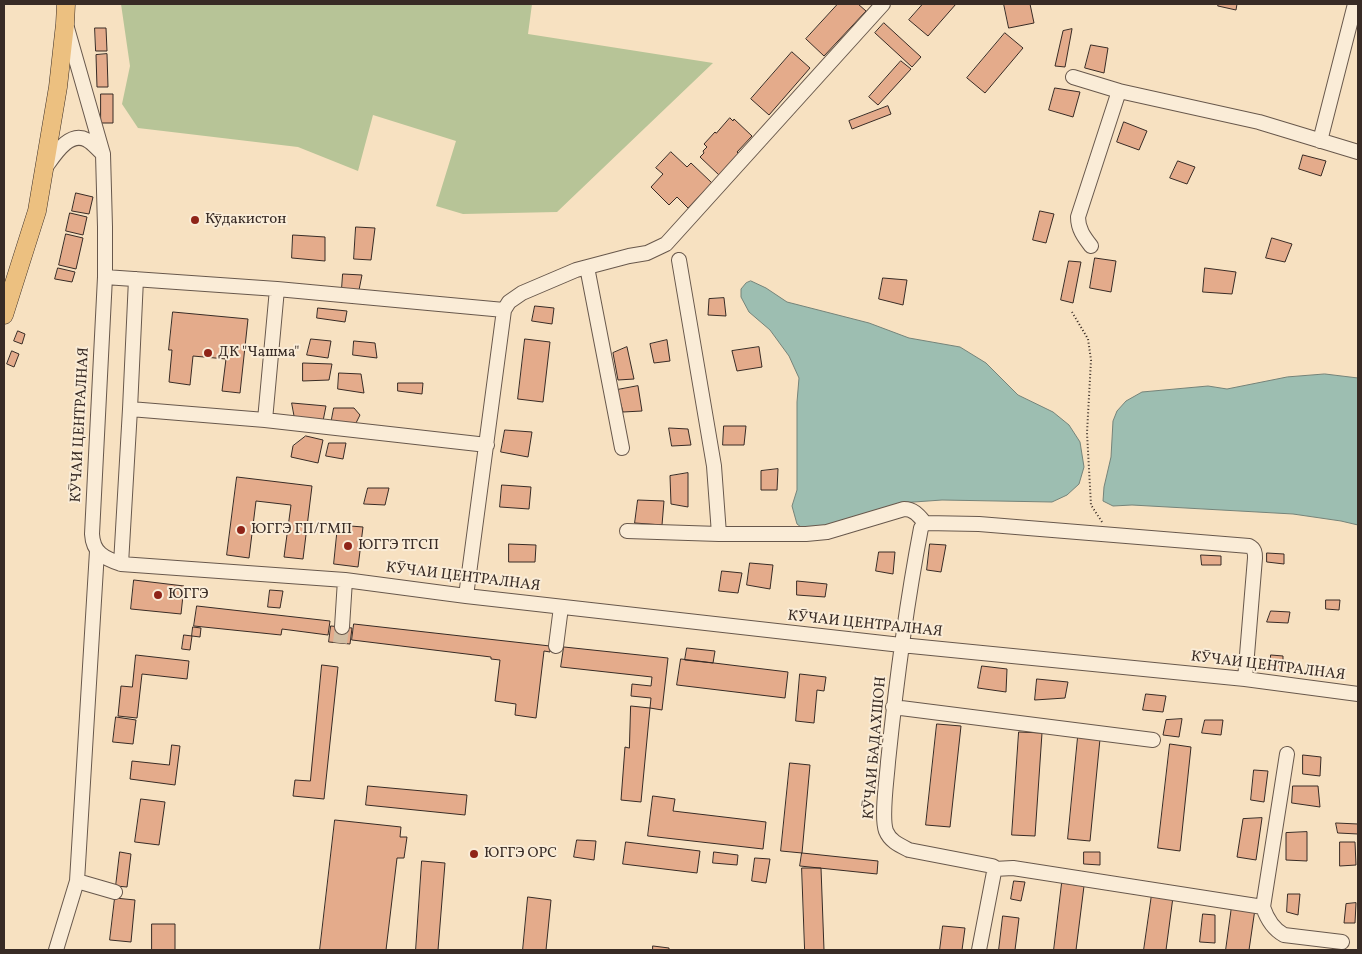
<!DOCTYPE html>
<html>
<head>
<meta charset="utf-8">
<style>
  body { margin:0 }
  #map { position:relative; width:1362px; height:954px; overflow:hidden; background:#f7e1c1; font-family:Vollkorn,serif }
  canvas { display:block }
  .frame { position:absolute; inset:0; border:5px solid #382b25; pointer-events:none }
</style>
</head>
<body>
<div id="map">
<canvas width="1362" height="954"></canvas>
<div class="frame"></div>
</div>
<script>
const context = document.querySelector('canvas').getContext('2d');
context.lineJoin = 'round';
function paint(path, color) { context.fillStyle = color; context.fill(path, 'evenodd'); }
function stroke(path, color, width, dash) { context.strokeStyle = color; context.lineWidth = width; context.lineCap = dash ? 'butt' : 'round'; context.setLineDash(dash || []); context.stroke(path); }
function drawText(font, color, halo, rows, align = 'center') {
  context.font = font + ' Vollkorn,serif'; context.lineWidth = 4; context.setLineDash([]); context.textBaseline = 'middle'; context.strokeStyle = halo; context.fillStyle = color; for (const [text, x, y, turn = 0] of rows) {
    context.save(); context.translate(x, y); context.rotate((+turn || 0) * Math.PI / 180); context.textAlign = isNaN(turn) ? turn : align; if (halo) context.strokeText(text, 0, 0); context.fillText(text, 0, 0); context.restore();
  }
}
paint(new Path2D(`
  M 121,4 L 532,4 L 528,34 L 713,63 L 557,212 L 463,214 L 436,206 L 456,141 L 373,115 L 358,171 L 298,147 L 138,128 L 122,104 L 130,66 Z`), '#b7c497');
const water = new Path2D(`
  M 751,281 L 766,288 L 787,302 L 869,323 L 909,338 L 960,347 L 986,363 L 1018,395 L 1053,412 L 1069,425 L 1080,442 L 1084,467 L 1079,484 L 1067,495 L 1052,502 L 942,500 L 900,503 L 809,533 L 797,524 L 792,506 L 797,490 L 797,402 L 799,378 L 789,356 L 770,330 L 749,312 L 741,297 L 741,289 L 746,283 Z
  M 1325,374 L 1358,378 L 1358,525 L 1341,521 L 1293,514 L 1132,505 L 1113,506 L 1103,501 L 1104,487 L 1111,457 L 1113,421 L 1117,411 L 1126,401 L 1142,392 L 1208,386 L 1227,389 L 1287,377 Z`);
paint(water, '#9dbeb1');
stroke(water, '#758379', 1);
const building = new Path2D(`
  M 838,4 L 858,4 L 866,11 L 824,56 L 806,39 Z
  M 923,4 L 956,4 L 928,36 L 909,20 Z
  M 1004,4 L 1030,4 L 1034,23 L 1009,28 Z
  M 1219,4 L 1237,4 L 1236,10 L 1218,6 Z
  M 884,23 L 921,57 L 912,67 L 875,33 Z
  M 95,28 L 106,28 L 107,51 L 96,51 Z
  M 1072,29 L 1065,67 L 1055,66 L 1063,31 Z
  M 1005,33 L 1023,48 L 985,93 L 967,78 Z
  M 1091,45 L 1108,48 L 1104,73 L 1085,68 Z
  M 792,52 L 810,68 L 769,115 L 751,99 Z
  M 107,54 L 108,87 L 97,87 L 96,55 Z
  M 901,61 L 911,69 L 878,105 L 869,97 Z
  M 1055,88 L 1080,92 L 1073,117 L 1049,110 Z
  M 101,94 L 113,94 L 113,123 L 101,123 Z
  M 888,106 L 891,114 L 852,129 L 849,121 Z
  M 730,118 L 733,121 L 734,119 L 752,136 L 737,152 L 740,155 L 719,175 L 700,157 L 704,153 L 703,151 L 707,147 L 704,144 L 715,132 L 716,133 Z
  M 1124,122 L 1147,131 L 1139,150 L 1117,142 Z
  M 671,152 L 687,167 L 691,163 L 712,183 L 688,208 L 677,197 L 669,205 L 651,187 L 663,174 L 656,168 Z
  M 1303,155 L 1326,161 L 1321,176 L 1299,169 Z
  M 1178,161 L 1195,167 L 1187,184 L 1170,178 Z
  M 76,193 L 93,197 L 89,214 L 72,211 Z
  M 1040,211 L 1054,214 L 1046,243 L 1033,240 Z
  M 70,213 L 87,217 L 83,235 L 66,231 Z
  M 356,227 L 375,228 L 371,260 L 354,259 Z
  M 66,234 L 83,238 L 76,269 L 59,265 Z
  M 293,235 L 325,237 L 325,261 L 292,258 Z
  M 1272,238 L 1292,244 L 1285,262 L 1266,258 Z
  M 1095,258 L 1116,261 L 1111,292 L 1090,288 Z
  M 1069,261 L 1081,262 L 1073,303 L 1061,300 Z
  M 58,268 L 75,272 L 72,282 L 55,279 Z
  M 1205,268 L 1236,272 L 1232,294 L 1203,292 Z
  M 343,274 L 362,275 L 359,290 L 342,288 Z
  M 883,278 L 907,280 L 903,305 L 879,299 Z
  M 724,298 L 726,316 L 708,315 L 709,299 Z
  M 535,306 L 554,308 L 552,324 L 532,321 Z
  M 318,308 L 347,311 L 345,322 L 317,318 Z
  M 173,312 L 248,319 L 240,393 L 222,391 L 226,359 L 193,356 L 190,385 L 169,382 L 172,350 L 169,350 Z
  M 18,331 L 25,334 L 22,344 L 14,341 Z
  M 311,339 L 331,341 L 328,358 L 307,355 Z
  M 525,339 L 550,342 L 543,402 L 518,399 Z
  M 667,340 L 670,361 L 654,363 L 650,344 Z
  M 354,341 L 375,343 L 377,358 L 353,355 Z
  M 627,347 L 634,379 L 618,380 L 613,353 Z
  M 759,347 L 762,367 L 737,371 L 732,351 Z
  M 12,351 L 19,354 L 14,367 L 7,364 Z
  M 303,363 L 332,364 L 329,380 L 303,381 Z
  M 339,373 L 361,374 L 364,393 L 338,389 Z
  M 398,383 L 423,383 L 422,394 L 398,391 Z
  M 638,386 L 642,411 L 623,412 L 617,390 Z
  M 292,403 L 326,406 L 323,421 L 295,419 Z
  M 334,408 L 354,408 L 360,415 L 355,425 L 331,424 Z
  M 724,426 L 746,426 L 744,445 L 723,445 Z
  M 669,428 L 688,429 L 691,445 L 672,446 Z
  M 505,430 L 532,432 L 528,457 L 501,452 Z
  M 306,436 L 323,440 L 318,463 L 291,457 L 293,446 Z
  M 329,443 L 346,443 L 343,459 L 326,456 Z
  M 778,469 L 777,490 L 761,490 L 761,471 Z
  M 688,473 L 688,507 L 671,504 L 670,476 Z
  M 237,477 L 312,486 L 303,559 L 284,557 L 291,505 L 256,501 L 249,558 L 227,555 Z
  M 502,485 L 531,487 L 529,509 L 500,507 Z
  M 368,488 L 389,488 L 385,505 L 364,504 Z
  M 638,500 L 664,501 L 662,525 L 635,523 Z
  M 338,525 L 363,527 L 358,567 L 334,564 Z
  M 509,544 L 536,545 L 535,562 L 509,562 Z
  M 930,544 L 946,545 L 941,572 L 927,570 Z
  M 879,552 L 895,552 L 893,574 L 876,571 Z
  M 1267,553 L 1284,554 L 1284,564 L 1267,562 Z
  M 1201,555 L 1221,556 L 1221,565 L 1202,565 Z
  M 750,563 L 773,565 L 770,589 L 747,585 Z
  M 722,571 L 742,573 L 738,593 L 719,591 Z
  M 134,580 L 184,586 L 181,614 L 131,609 Z
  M 797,581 L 827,584 L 825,597 L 797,595 Z
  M 270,590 L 283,591 L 280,608 L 268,607 Z
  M 1326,600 L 1340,600 L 1339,610 L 1326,609 Z
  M 197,606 L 330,621 L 328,635 L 282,629 L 281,635 L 194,626 Z
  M 1271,611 L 1290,612 L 1288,623 L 1267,622 Z
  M 354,624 L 550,646 L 550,652 L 544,651 L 536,718 L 515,715 L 516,704 L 495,701 L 500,660 L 491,659 L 491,657 L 352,640 Z
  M 331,626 L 352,628 L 350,644 L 329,642 Z
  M 193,627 L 201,628 L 200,637 L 192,636 Z
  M 184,635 L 192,636 L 190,650 L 182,649 Z
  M 564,647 L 668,658 L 662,710 L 650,708 L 651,698 L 631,696 L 632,684 L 651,686 L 652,677 L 561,667 Z
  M 687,648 L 715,651 L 713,663 L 685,660 Z
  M 136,655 L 189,661 L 187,679 L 142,674 L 137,718 L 118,716 L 121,686 L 132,687 Z
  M 1271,655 L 1283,656 L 1283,672 L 1270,670 Z
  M 681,659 L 788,672 L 785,698 L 677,685 Z
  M 322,665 L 338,667 L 324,799 L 293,796 L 295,780 L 310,781 Z
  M 982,666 L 1007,669 L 1006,692 L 978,688 Z
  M 800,674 L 826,677 L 824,691 L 817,690 L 814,723 L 796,721 Z
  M 1037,679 L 1068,682 L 1065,698 L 1035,700 Z
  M 1146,694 L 1166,696 L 1163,712 L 1143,710 Z
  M 631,706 L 650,708 L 641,802 L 621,800 L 625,747 L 629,748 Z
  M 116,717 L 136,720 L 133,744 L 113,742 Z
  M 1182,719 L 1179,737 L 1163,735 L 1166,720 Z
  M 1205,720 L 1223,720 L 1221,735 L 1202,733 Z
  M 937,724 L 961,726 L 950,827 L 926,825 Z
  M 1019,732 L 1042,733 L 1035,836 L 1012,835 Z
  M 1078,737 L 1100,739 L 1090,841 L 1068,839 Z
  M 1170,744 L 1191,747 L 1180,851 L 1158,848 Z
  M 172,745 L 180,746 L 175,785 L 130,779 L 132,761 L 169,765 Z
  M 1303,755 L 1321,757 L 1320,776 L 1303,774 Z
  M 790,763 L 810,765 L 802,853 L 781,851 Z
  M 1254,770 L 1268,771 L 1264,802 L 1251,800 Z
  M 368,786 L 467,795 L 465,815 L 366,805 Z
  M 1293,786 L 1318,786 L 1320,807 L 1292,803 Z
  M 653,796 L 675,799 L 673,811 L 766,822 L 763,849 L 648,836 Z
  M 141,799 L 165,802 L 159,845 L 135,842 Z
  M 1262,818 L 1256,860 L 1237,857 L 1243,819 Z
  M 335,820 L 401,827 L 400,837 L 407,837 L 404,858 L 397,858 L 386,950 L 320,950 Z
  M 1336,823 L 1358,824 L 1358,834 L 1338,833 Z
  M 1307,832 L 1307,861 L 1286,860 L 1286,833 Z
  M 577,840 L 596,841 L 594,860 L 574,857 Z
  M 626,842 L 700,851 L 697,873 L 623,864 Z
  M 1340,842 L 1355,842 L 1356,865 L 1340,866 Z
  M 120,852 L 131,854 L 127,887 L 116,886 Z
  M 714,852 L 738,855 L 737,865 L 713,863 Z
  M 1084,852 L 1100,852 L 1100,865 L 1084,864 Z
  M 802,853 L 878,861 L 877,874 L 800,866 Z
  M 755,858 L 770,859 L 766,883 L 752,881 Z
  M 422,861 L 445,863 L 438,950 L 416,950 Z
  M 802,868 L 821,868 L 824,950 L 805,950 Z
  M 1014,881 L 1025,882 L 1021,901 L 1011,899 Z
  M 1062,883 L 1084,886 L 1076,950 L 1054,950 Z
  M 1152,894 L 1173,897 L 1166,950 L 1144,950 Z
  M 1288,894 L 1300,894 L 1298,915 L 1287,912 Z
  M 528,897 L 551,900 L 546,950 L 523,950 Z
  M 115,898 L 135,900 L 131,942 L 110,940 Z
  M 1356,903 L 1355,923 L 1344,923 L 1346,904 Z
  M 1232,906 L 1255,909 L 1249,950 L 1226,950 Z
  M 1203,914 L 1215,915 L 1215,943 L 1200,942 Z
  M 1003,916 L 1019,918 L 1015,950 L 999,950 Z
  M 152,924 L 175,924 L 175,950 L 152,950 Z
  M 943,926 L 965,928 L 962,950 L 940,950 Z
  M 653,946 L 669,948 L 669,950 L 653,950 Z`);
paint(building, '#e4ab8b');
stroke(building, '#382b25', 1);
stroke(new Path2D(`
  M 340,643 L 342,627`), '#d1bda2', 14, [14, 7]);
const minor = new Path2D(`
  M 67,28 L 103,154 L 105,227 L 105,277 L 92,534 C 93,553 104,558 121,564 L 345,580 L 466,596 L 901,645 L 1245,679 L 1358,694
  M 1073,77 L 1119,91
  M 1320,141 L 1355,4
  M 45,168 C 54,156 69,130 87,140 C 93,143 97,149 102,153
  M 1091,246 C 1084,237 1078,229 1078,217 L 1119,91 L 1259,122 L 1358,152
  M 587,267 L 622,448
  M 105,277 L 277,289 L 504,310
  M 136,279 L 130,409 L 265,420
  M 277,289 L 265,420 L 487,445
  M 627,531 L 719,534 L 714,466 L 679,260
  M 719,534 L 806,534 L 827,532 L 904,509 C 914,509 919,516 925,523
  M 121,564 L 130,409
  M 466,596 L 504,310 L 509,302 L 522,293 L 576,270 L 629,256 L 647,253 L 666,244 L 883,4
  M 342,627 L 345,580
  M 556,646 L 561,607
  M 893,707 L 1153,740
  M 1287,754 L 1263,907 C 1267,919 1273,929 1284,935 L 1342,942
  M 994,869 L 1013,868 L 1263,907
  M 77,881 L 115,892
  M 56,950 L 77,881 L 97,551
  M 979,950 L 994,872 L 994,867 L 992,866 L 909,850 C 899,845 890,841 886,831 C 881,817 887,778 888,762 C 896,684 906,606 921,528 L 925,523 L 979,524 L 1249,546 C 1255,549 1255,553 1255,558 L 1245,679`);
const major = new Path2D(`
  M 4,315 L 37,211 L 58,87 L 65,24 L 66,4`);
stroke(minor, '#68584c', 16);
stroke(major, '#382b25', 19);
stroke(new Path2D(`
  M 1072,312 L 1088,339 L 1091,360 L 1087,433 L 1091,505 L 1102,522`), '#382b25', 2, [1, 2.5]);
stroke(minor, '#faecd7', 14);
stroke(major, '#ecc080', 18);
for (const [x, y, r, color] of [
  [195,220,5,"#8f2418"],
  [208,353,5,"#8f2418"],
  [241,530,5,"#8f2418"],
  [348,546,5,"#8f2418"],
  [158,595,5,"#8f2418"],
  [474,854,5,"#8f2418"]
]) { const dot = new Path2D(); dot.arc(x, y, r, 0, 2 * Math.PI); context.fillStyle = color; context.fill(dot); stroke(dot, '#faecd7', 2); }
drawText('15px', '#382b25', '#faecd7', [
  ["Кӯдакистон",205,220],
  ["ДК \"Чашма\"",218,353],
  ["ЮГГЭ ГП/ГМП",251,530],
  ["ЮГГЭ ТГСП",358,546],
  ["ЮГГЭ",168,595],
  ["ЮГГЭ ОРС",484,854]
], 'left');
drawText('15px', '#382b25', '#faecd7', [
  ["КӮЧАИ ЦЕНТРАЛНАЯ",81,425,-87],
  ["КӮЧАИ ЦЕНТРАЛНАЯ",463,578,7],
  ["КӮЧАИ ЦЕНТРАЛНАЯ",865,625,6],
  ["КӮЧАИ ЦЕНТРАЛНАЯ",1268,667,7],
  ["КӮЧАИ БАДАХШОН",876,748,-85]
]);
</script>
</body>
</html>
